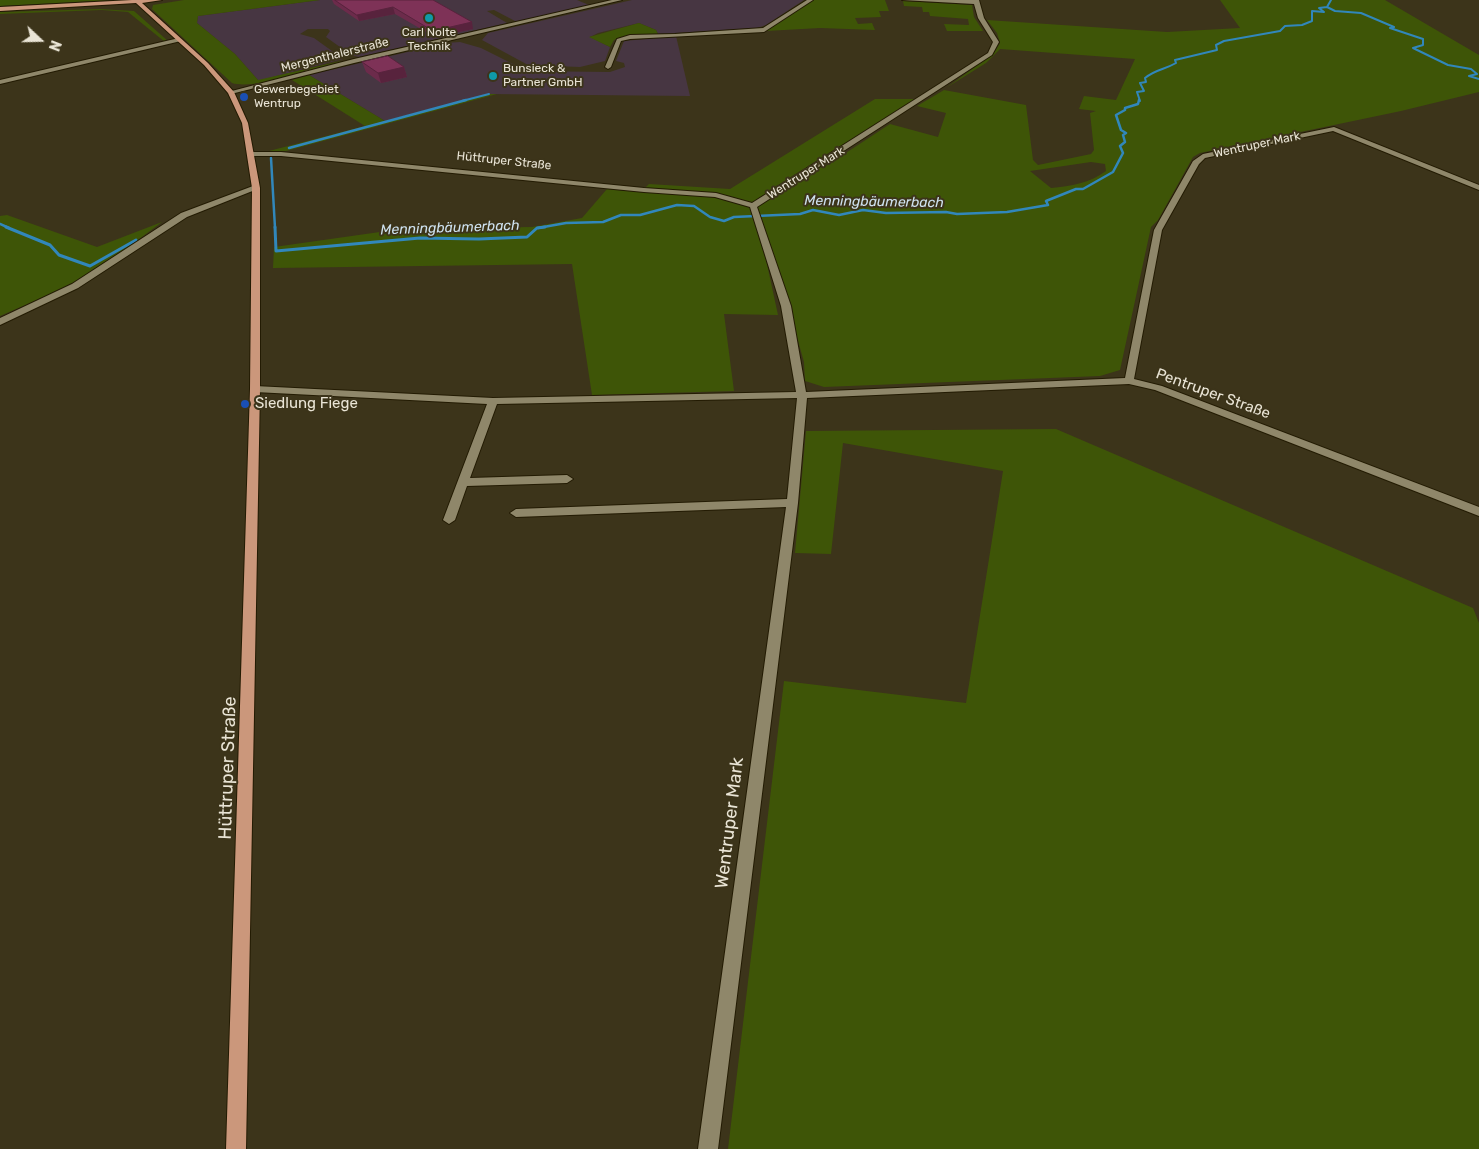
<!DOCTYPE html>
<html>
<head>
<meta charset="utf-8">
<style>
  body { margin:0 }
  #map { position:relative; width:1479px; height:1149px; overflow:hidden; background:#3c341a; font-family:Rubik,sans-serif }
  canvas { display:block }
  .north { position:absolute; left:15px; top:15px; width:50px; height:50px; -webkit-text-stroke:4px #3c341a; paint-order:stroke; rotate:111deg; font-size:14px; font-weight:700; line-height:20px; text-align:center; color:#e9e4d5 }
  .north::after { content:''; display:block; margin:auto; width:18px; height:22px; background:#e9e4d5; clip-path:polygon(50% 0,100% 100%,50% 72%,0 100%) }
</style>
</head>
<body>
<div id="map">
<canvas width="1479" height="1149"></canvas>
<div class="north">N</div>
</div>
<script>
const context = document.querySelector('canvas').getContext('2d');
context.lineJoin = 'round';
function paint(path, color) { context.fillStyle = color; context.fill(path, 'evenodd'); }
function stroke(path, color, width, dash) { context.strokeStyle = color; context.lineWidth = width; context.lineCap = dash ? 'butt' : 'round'; context.setLineDash(dash || []); context.stroke(path); }
function drawText(font, color, halo, rows, align = 'center') {
  context.font = font + ' Rubik,sans-serif'; context.lineWidth = 4; context.setLineDash([]); context.textBaseline = 'middle'; context.strokeStyle = halo; context.fillStyle = color; for (const [text, x, y, turn = 0] of rows) {
    context.save(); context.translate(x, y); context.rotate((+turn || 0) * Math.PI / 180); context.textAlign = isNaN(turn) ? turn : align; if (halo) context.strokeText(text, 0, 0); context.fillText(text, 0, 0); context.restore();
  }
}
paint(new Path2D(`
  M 320,0 L 577,0 L 589,5 L 520,21 L 515,21 L 494,10 L 487,11 L 507,23 L 359,57 L 351,55 L 326,37 L 330,31 L 328,29 L 308,29 L 300,34 L 314,38 L 343,59 L 261,80 L 258,80 L 235,54 L 197,23 L 198,16 Z
  M 632,0 L 804,0 L 766,25 L 757,28 L 658,34 L 656,30 L 639,23 L 598,33 L 590,37 L 610,47 L 605,61 L 580,67 L 528,65 L 482,40 L 488,33 Z
  M 676,36 L 690,96 L 488,94 L 385,121 L 309,75 L 446,43 L 460,42 L 481,48 L 517,66 L 515,68 L 524,71 L 610,72 L 625,67 L 624,63 L 616,61 L 624,41 Z`), '#473642');
paint(new Path2D(`
  M 0,0 L 113,0 L 0,6 Z
  M 184,0 L 320,0 L 198,16 L 197,23 L 235,54 L 258,80 L 341,61 L 338,63 C 314,69 254,90 232,83 L 152,9 L 153,5 Z
  M 813,0 L 885,0 L 889,11 L 879,11 L 881,17 L 855,18 L 858,24 L 872,23 L 875,30 L 820,28 L 766,31 Z
  M 1220,0 L 1385,0 L 1479,55 L 1479,92 L 1401,111 L 1200,153 L 1193,157 L 1158,220 L 1151,227 L 1120,370 L 1100,376 L 824,387 L 805,381 L 804,362 L 773,253 L 765,255 L 778,315 L 724,314 L 734,391 L 592,395 L 572,264 L 273,268 L 274,247 L 401,229 L 532,227 L 582,218 L 607,189 L 641,192 L 649,184 L 730,189 L 875,99 L 918,99 L 815,166 L 823,168 L 890,124 L 938,137 L 946,113 L 917,106 L 944,90 L 1026,105 L 1033,160 L 1038,165 L 1091,154 L 1094,150 L 1090,113 L 1096,111 L 1079,109 L 1084,96 L 1116,100 L 1135,59 L 1000,49 L 986,63 L 946,88 L 993,54 L 1000,43 L 997,33 L 987,20 L 1167,32 L 1240,28 ZM 1091,162 L 1105,164 L 1106,171 C 1090,183 1071,186 1051,188 L 1030,171 Z
  M 903,1 L 972,5 L 974,17 L 983,31 L 947,31 L 944,24 L 969,25 L 968,19 L 930,16 L 929,12 L 923,12 L 922,7 L 904,6 Z
  M 100,9 L 134,11 L 168,41 L 165,42 L 128,12 L 102,10 L 0,14 L 0,12 Z
  M 639,23 L 656,30 L 658,34 L 619,38 L 614,40 L 610,47 L 589,37 Z
  M 309,75 L 385,121 L 488,94 L 497,94 L 286,151 L 269,151 L 365,126 L 292,80 Z
  M 7,215 L 97,247 L 162,222 L 119,254 L 71,285 L 0,316 L 0,216 Z
  M 1056,429 L 1473,608 L 1479,623 L 1479,1149 L 728,1149 L 784,681 L 966,703 L 1003,471 L 843,443 L 831,554 L 795,553 L 806,431 Z`), '#3e5507');
stroke(new Path2D(`
  M 1327,7 L 1335,11 L 1361,13 L 1394,27 L 1390,28 L 1423,39 L 1423,45 L 1413,48 L 1448,65 L 1471,69 L 1477,74 L 1469,76 L 1479,79
  M 462,101 L 489,94
  M 1140,101 L 1137,92 L 1144,91 L 1140,83 L 1146,82 L 1145,78 C 1156,69 1164,70 1176,63 L 1175,60 L 1217,50 L 1216,45 L 1224,41 L 1280,31 L 1285,26 L 1302,25 L 1312,21 L 1312,11 L 1324,12 L 1319,8 L 1327,7 L 1331,0`), '#3187bb', 2);
stroke(new Path2D(`
  M 289,148 L 466,100
  M 271,158 L 275,228
  M 0,224 L 9,228
  M 538,228 L 566,223 L 603,222 L 621,215 L 640,215 L 677,205 L 694,206 L 710,217 L 724,221 L 734,217 L 800,214 L 813,210 L 839,215 L 863,210 L 886,213 L 946,212 L 957,214 L 1007,212 L 1048,205 L 1046,201 L 1076,189 L 1083,189 L 1113,172 L 1123,153 L 1120,146 L 1125,142 L 1123,135 L 1126,133 L 1121,130 L 1116,115 L 1125,110 L 1125,108 L 1138,104 L 1139,100`), '#3187bb', 2.5);
stroke(new Path2D(`
  M 6,227 L 50,245 L 59,255 L 90,266 L 136,240
  M 275,227 L 276,251 L 420,238 L 479,239 L 527,237 L 537,228 L 545,227`), '#3187bb', 3);
const minor = new Path2D(`
  M 612,0 L 622,0 L 354,63 L 231,94 L 228,92 L 354,59 Z
  M 807,0 L 813,0 L 764,32 L 630,39 L 621,41 L 611,67 L 608,69 L 605,67 L 617,39 L 630,35 L 675,34 L 763,28 Z
  M 902,0 L 979,0 L 984,18 L 999,42 L 992,55 L 757,207 L 791,306 L 806,392 L 1125,378 L 1154,230 L 1193,161 L 1203,154 L 1334,127 L 1479,185 L 1479,190 L 1333,131 L 1205,158 L 1199,164 L 1162,230 L 1134,379 L 1162,386 L 1479,507 L 1479,516 L 1155,390 L 1129,384 L 807,398 L 798,503 L 718,1149 L 698,1149 L 786,507 L 516,517 L 510,513 L 516,509 L 787,499 L 797,398 L 497,404 L 470,478 L 567,475 L 573,479 L 567,483 L 467,486 L 455,520 L 449,524 L 443,520 L 487,404 L 255,392 L 250,389 L 255,386 L 493,398 L 796,392 L 781,306 L 750,207 L 715,197 L 644,192 L 281,156 L 251,156 L 247,154 L 251,152 L 281,152 L 644,188 L 716,193 L 752,203 L 988,53 L 993,42 L 978,18 L 974,4 Z
  M 179,38 L 181,41 L 0,84 L 0,80 Z
  M 253,186 L 260,188 L 187,217 L 78,288 L 0,325 L 0,318 L 72,284 L 181,213 Z`);
const major = new Path2D(`
  M 132,0 L 162,0 L 142,3 L 208,63 L 234,92 L 248,123 L 260,188 L 260,389 L 246,1149 L 226,1149 L 250,389 L 252,188 L 242,123 L 228,93 L 204,65 L 136,3 L 0,11 L 0,7 Z`);
stroke(minor, '#231b03', 2);
stroke(major, '#231b03', 2);
paint(minor, '#8f876a');
paint(major, '#cb977b');
paint(new Path2D(`
  M 332,0 L 433,0 L 473,29 L 435,37 L 395,14 L 359,21 L 334,4 Z
  M 362,62 L 404,67 L 407,77 L 381,83 L 366,72 Z`), '#6c2b4b');
paint(new Path2D(`
  M 393,7 L 395,14 L 359,21 L 357,15 Z
  M 472,22 L 473,29 L 435,37 L 433,31 Z
  M 404,67 L 407,77 L 381,83 L 378,73 Z`), '#58233d');
const building = new Path2D(`
  M 335,0 L 433,0 L 472,22 L 433,31 L 393,7 L 357,15 Z
  M 388,56 L 404,67 L 378,73 L 362,62 Z`);
paint(building, '#7e3257');
stroke(building, '#58233d', 1);
for (const [x, y, r, color] of [
  [429,18,5,"#0f9aa8"],
  [493,76,5,"#0f9aa8"],
  [244,97,5,"#1a4fb4"],
  [245,404,5,"#1a4fb4"]
]) { const dot = new Path2D(); dot.arc(x, y, r, 0, 2 * Math.PI); context.fillStyle = color; context.fill(dot); stroke(dot, '#3c341a', 2); }
drawText('12px', '#e9e4d5', '#3c341a', [
  ["Carl Nolte",429,33,"center"],
  ["Technik",429,47,"center"],
  ["Bunsieck &",503,69],
  ["Partner GmbH",503,83],
  ["Gewerbegebiet",254,90],
  ["Wentrup",254,104]
], 'left');
drawText('12px', '#e9e4d5', '#3c341a', [
  ["Mergenthalerstraße",335,55,-14],
  ["Wentruper Mark",1257,145,-12],
  ["Hüttruper Straße",504,161,6],
  ["Wentruper Mark",806,173,-32]
]);
drawText('italic 14px', '#cfe2f0', '#3c341a', [
  ["Menningbäumerbach",874,202,1],
  ["Menningbäumerbach",450,228,-2]
]);
drawText('15px', '#e9e4d5', '#3c341a', [
  ["Pentruper Straße",1213,394,20]
]);
drawText('15px', '#e9e4d5', '#3c341a', [
  ["Siedlung Fiege",255,404]
], 'left');
drawText('18px', '#e9e4d5', '#3c341a', [
  ["Hüttruper Straße",228,768,-88],
  ["Wentruper Mark",730,823,-83]
]);
</script>
</body>
</html>
